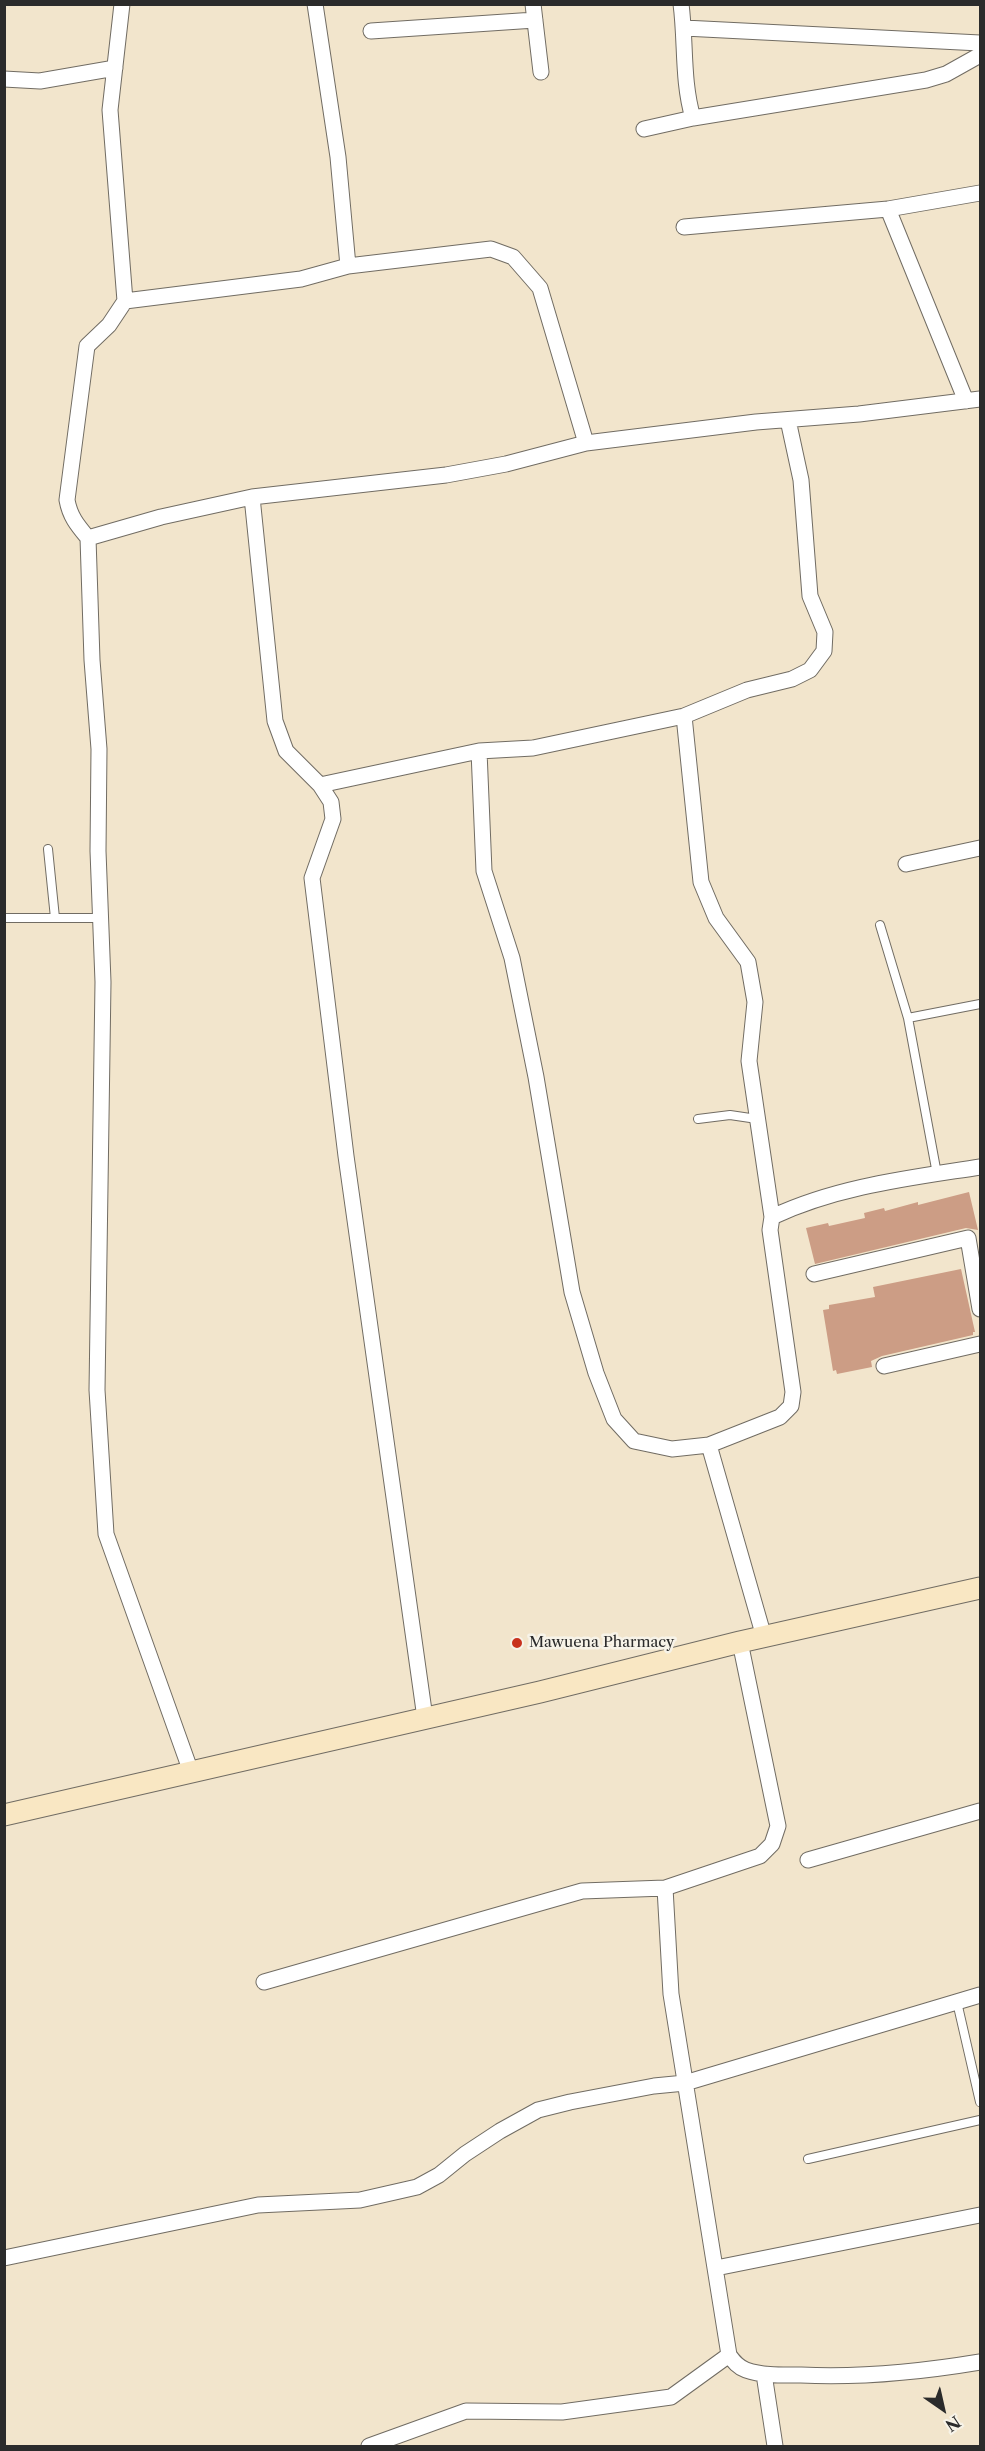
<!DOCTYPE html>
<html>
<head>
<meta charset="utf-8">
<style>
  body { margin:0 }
  #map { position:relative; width:985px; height:2451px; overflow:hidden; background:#f2e5cc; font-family:"Libre Caslon Text",serif }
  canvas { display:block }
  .frame { position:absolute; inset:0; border:6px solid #2b2b2b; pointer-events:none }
  .north { position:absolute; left:913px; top:2379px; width:60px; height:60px; -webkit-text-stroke:4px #f7f3e8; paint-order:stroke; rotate:146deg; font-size:16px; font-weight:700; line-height:24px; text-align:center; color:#2b2b2b }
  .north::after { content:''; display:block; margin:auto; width:21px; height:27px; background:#2b2b2b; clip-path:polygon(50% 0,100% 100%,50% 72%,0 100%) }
</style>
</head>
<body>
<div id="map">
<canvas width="985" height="2451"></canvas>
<div class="frame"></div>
<div class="north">N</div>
</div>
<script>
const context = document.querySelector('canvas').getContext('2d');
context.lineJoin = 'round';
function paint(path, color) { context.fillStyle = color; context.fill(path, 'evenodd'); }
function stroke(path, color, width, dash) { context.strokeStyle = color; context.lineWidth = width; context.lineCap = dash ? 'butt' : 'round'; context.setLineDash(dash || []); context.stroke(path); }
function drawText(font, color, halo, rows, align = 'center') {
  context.font = font + ' "Libre Caslon Text",serif'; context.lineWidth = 5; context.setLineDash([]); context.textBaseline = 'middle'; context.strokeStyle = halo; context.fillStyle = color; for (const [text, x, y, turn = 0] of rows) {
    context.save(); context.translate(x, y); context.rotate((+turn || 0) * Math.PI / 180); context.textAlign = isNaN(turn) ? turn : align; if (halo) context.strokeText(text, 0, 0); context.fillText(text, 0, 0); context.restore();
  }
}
paint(new Path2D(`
  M 969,1192 L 978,1230 L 966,1228 L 815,1264 L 806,1228 L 828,1223 L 829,1226 L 865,1218 L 864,1213 L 884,1208 L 885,1211 L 918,1202 L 918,1205 Z
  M 961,1269 L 975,1332 L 973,1332 L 973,1335 L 882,1356 L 871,1361 L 872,1367 L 837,1374 L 836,1370 L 833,1371 L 823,1310 L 829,1309 L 829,1305 L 875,1297 L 873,1287 Z`), '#cc9d85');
const service = new Path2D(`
  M 48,849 L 55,918
  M 4,918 L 99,918
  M 880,925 L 908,1018 L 937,1174
  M 908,1018 L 980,1004
  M 698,1119 L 730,1115 L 757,1119
  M 957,2002 L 980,2102
  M 808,2159 L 980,2120`);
const minor = new Path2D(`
  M 315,4 L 338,157 L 348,266
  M 533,4 L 541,72
  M 681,4 C 686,42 682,81 693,118 L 926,80 L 946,74 L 980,55
  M 684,28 L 980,43
  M 371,31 L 535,20
  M 4,79 L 40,81 L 115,68
  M 644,129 L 693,118
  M 888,209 L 966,401
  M 684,227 L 888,209 L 980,193
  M 125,301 L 301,279 L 348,266 L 491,249 L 513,257 L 540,288 L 586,443
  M 252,497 L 275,721 L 286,751 L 320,785 L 331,802 L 333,819 L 312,878 L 346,1156 L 425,1718
  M 88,538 C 78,526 70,517 67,500 L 87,346 L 109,325 L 125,301 L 110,110 L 122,4
  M 684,716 L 701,882 L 716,918 L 748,962 L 755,1002 L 749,1061 L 772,1217
  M 479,751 L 484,871 L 512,958 L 536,1077 L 572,1292 L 596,1373 L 614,1419 L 634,1441 L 672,1449 L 709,1445
  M 320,785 L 479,751 L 533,748 L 684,716 L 747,690 L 792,679 L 810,670 L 824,651 L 825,632 L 810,596 L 801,480 L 788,420
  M 906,864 L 980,848
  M 814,1274 L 968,1238 L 980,1309
  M 884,1366 L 980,1344
  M 764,1637 L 709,1445 L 780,1417 L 791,1406 L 793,1392 L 770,1230 L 772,1217 C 838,1186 910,1178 980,1167
  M 740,1642 L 778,1826 L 772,1844 L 760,1856 L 665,1888 L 671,1994 L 729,2355 C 734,2362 738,2367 746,2370 C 763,2376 783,2375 801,2375 C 862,2378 920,2372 980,2362
  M 191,1772 L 106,1534 L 97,1390 L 103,982 L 98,851 L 99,749 L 92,660 L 88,538 L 161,517 L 252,497 L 446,475 L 506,464 L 586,443 L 756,422 L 859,414 L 980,399
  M 808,1860 L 980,1811
  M 264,1982 L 582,1891 L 665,1888
  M 4,2258 L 258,2205 L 360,2200 L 417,2187 L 439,2175 L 465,2154 L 500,2131 L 538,2110 L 570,2102 L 654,2086 L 685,2083 L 980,1995
  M 716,2268 L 980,2215
  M 764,2374 L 775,2446
  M 369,2446 L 466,2411 L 562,2412 L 671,2397 L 729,2355`);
const secondary = new Path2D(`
  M 4,1815 L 540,1692 L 740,1642 L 980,1588`);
stroke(service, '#716c63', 10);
stroke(minor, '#716c63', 17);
stroke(secondary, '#716c63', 23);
stroke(service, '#fff', 8);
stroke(minor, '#fff', 15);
stroke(secondary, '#f9e7c3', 21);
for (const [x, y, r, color] of [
  [517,1643,6,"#c8321e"]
]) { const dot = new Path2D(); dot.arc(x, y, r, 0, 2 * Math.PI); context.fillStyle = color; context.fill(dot); stroke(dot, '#f7f3e8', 2); }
drawText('15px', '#2b2b2b', '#f7f3e8', [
  ["Mawuena Pharmacy",529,1643]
], 'left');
</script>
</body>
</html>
